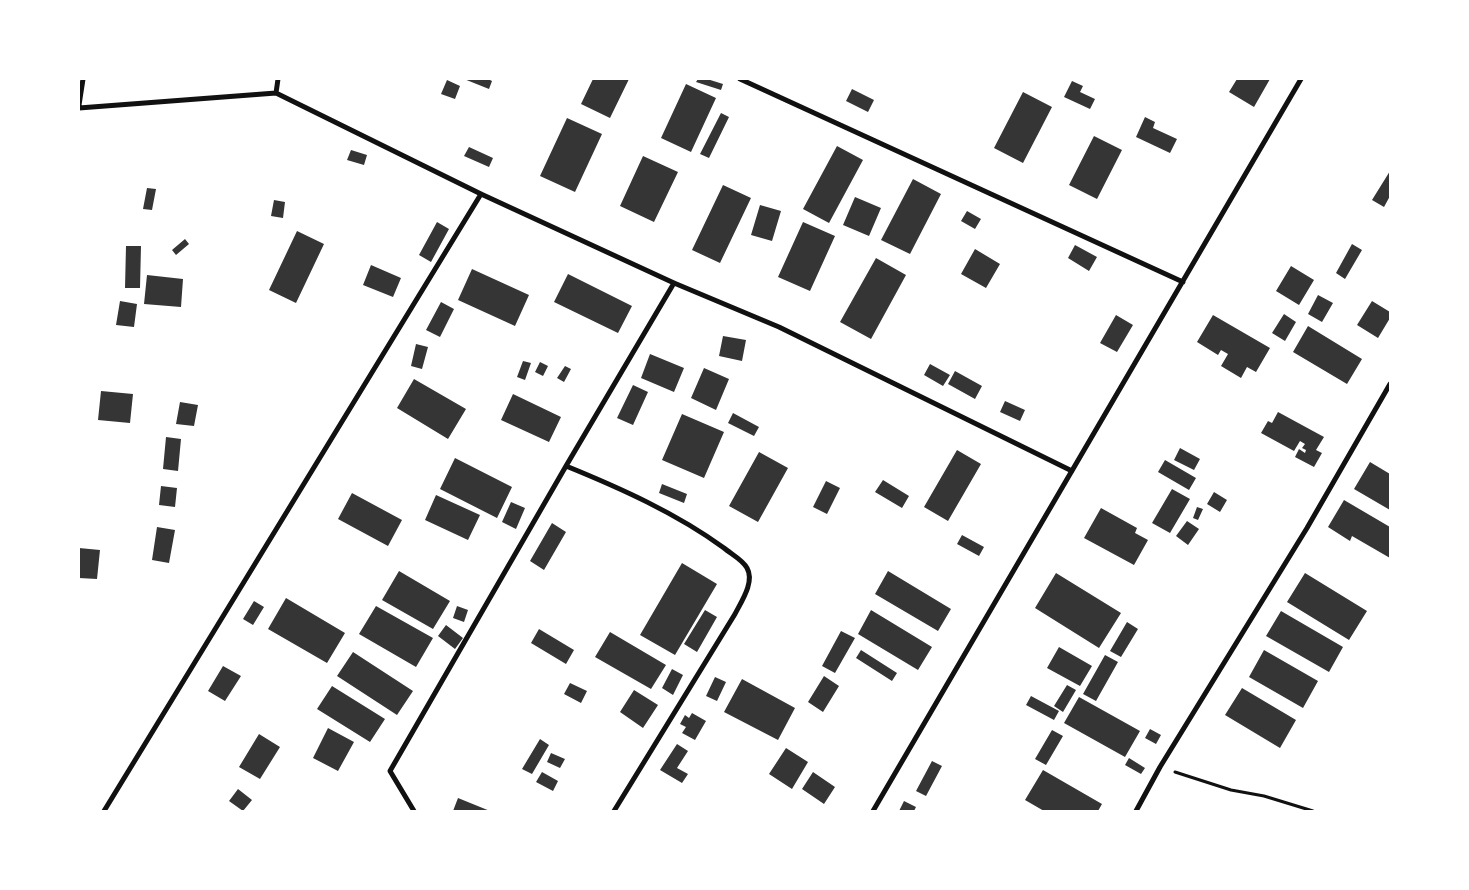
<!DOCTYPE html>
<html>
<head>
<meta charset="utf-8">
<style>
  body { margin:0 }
  #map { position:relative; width:1469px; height:890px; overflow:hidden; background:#fff; font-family:Helvetica,sans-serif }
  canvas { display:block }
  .frame { position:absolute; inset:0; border:80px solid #fff; pointer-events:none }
</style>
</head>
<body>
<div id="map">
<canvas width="1469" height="890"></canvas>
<div class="frame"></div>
</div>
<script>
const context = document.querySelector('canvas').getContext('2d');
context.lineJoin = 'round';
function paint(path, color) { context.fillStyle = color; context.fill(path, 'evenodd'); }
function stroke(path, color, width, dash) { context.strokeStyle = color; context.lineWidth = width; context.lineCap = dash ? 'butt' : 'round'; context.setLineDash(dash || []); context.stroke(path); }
paint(new Path2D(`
  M 464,79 L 488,79 L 492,81 L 489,89 Z
  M 593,79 L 629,79 L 610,118 L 581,104 Z
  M 698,79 L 707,79 L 723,84 L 721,90 L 696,82 Z
  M 1237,79 L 1270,79 L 1254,107 L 1229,92 Z
  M 447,80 L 460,86 L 455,99 L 441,94 Z
  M 1072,81 L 1083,86 L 1080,92 L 1095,99 L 1090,109 L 1064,97 Z
  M 686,84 L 716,98 L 691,152 L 661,138 Z
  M 852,89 L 874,100 L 868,112 L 846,101 Z
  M 1023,92 L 1052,107 L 1023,163 L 994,148 Z
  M 721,113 L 729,117 L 709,158 L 700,154 Z
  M 1145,117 L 1155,122 L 1153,128 L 1177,139 L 1170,153 L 1136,137 Z
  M 567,118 L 602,134 L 575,192 L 540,176 Z
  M 1094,136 L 1122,150 L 1097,199 L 1069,185 Z
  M 837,146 L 863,160 L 829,223 L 803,209 Z
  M 469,147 L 493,158 L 489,167 L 464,156 Z
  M 351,150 L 367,155 L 364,165 L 347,160 Z
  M 643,156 L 678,172 L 654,222 L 620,206 Z
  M 1390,171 L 1390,196 L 1384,207 L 1372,200 Z
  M 913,179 L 941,194 L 910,254 L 881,240 Z
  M 723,185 L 751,198 L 720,263 L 692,250 Z
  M 147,188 L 156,189 L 152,210 L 143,209 Z
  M 855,197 L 881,208 L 869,236 L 843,225 Z
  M 274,200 L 285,202 L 283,218 L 271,216 Z
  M 760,205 L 781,211 L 772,241 L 751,235 Z
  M 967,211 L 981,219 L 975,229 L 961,221 Z
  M 437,222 L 449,229 L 431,262 L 419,255 Z
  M 803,222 L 835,236 L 810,291 L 778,277 Z
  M 297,231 L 324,244 L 296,303 L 269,290 Z
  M 185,239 L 189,244 L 176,255 L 172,250 Z
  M 1352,244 L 1362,250 L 1345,279 L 1336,273 Z
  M 1075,245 L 1097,257 L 1089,271 L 1068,258 Z
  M 126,246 L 141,246 L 140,288 L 125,288 Z
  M 975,249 L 1000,264 L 986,288 L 961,274 Z
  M 876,258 L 906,275 L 871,339 L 840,322 Z
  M 371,265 L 401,278 L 393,297 L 363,285 Z
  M 1291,266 L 1314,280 L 1299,305 L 1276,291 Z
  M 472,269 L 529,295 L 515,326 L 458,300 Z
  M 568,274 L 632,306 L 618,333 L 554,302 Z
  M 147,275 L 183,279 L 181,307 L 144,304 Z
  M 1318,295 L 1333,303 L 1322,322 L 1308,314 Z
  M 120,301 L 137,304 L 134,327 L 116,325 Z
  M 1372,301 L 1390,312 L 1390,318 L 1378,338 L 1357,325 Z
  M 441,302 L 454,309 L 440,337 L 426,330 Z
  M 1284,314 L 1296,322 L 1285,341 L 1272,333 Z
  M 1116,315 L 1133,325 L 1117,352 L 1100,343 Z
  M 1213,315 L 1270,348 L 1256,372 L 1247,367 L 1241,378 L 1221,366 L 1228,354 L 1221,350 L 1218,355 L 1197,342 Z
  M 1308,326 L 1362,359 L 1347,384 L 1293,352 Z
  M 723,336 L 746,340 L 742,361 L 719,356 Z
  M 416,344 L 428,347 L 422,369 L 411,366 Z
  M 650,354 L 684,368 L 674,392 L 641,378 Z
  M 523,361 L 531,363 L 525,380 L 517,377 Z
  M 540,362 L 548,366 L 543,376 L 535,372 Z
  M 930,364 L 950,375 L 943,386 L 924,375 Z
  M 565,366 L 571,369 L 564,382 L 557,378 Z
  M 704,368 L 729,379 L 716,410 L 691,398 Z
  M 955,371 L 982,386 L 975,399 L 948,384 Z
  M 414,379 L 466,409 L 448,439 L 397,408 Z
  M 633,385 L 648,392 L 633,425 L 617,418 Z
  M 101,391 L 133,394 L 130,423 L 98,420 Z
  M 513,394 L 561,417 L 549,442 L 501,420 Z
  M 1005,401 L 1025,410 L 1020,421 L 1000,412 Z
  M 180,402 L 198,405 L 194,426 L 176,424 Z
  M 1278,412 L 1324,437 L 1316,450 L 1322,453 L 1314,467 L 1295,457 L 1299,449 L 1305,453 L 1306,450 L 1302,448 L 1305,444 L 1300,441 L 1294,451 L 1261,433 L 1268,421 L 1272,423 Z
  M 733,413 L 759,427 L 754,436 L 728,423 Z
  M 682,414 L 724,432 L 704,478 L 662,460 Z
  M 166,437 L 181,439 L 178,471 L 163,469 Z
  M 1180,448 L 1200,459 L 1194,470 L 1174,460 Z
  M 957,450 L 981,464 L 948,521 L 924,507 Z
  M 759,452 L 788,468 L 758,522 L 729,506 Z
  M 455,458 L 512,487 L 497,518 L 440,489 Z
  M 1165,460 L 1196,478 L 1189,490 L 1158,472 Z
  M 1370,462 L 1390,474 L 1390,510 L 1354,489 Z
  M 883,480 L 909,496 L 902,508 L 875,492 Z
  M 826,481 L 840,488 L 827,514 L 813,507 Z
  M 662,484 L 687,494 L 684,503 L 659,493 Z
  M 161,486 L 177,488 L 175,507 L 159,505 Z
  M 1172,489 L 1190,499 L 1170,533 L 1152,523 Z
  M 1214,492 L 1227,500 L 1220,512 L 1207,504 Z
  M 352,493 L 402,520 L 388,546 L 338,519 Z
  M 436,495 L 480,515 L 468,540 L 425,520 Z
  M 1344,500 L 1390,527 L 1390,558 L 1352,536 L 1350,541 L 1328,527 Z
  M 511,502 L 525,508 L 516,529 L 502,522 Z
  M 1197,507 L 1203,509 L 1198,520 L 1193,518 Z
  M 1101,508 L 1137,528 L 1135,533 L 1148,540 L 1134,565 L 1084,538 Z
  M 1187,521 L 1199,529 L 1188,545 L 1176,536 Z
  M 552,523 L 566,532 L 544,570 L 530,561 Z
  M 157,527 L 175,530 L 169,563 L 152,560 Z
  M 962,535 L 984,547 L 979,556 L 957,544 Z
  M 79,548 L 100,550 L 97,579 L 79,578 Z
  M 682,563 L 717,584 L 675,655 L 640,635 Z
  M 399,571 L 450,601 L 433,629 L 382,600 Z
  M 888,571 L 951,609 L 938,631 L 875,594 Z
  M 1056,573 L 1121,613 L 1099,648 L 1035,608 Z
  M 1305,573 L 1367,611 L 1349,640 L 1287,602 Z
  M 286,598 L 345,633 L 327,663 L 268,629 Z
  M 254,601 L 264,607 L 253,625 L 243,619 Z
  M 376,606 L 433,638 L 416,667 L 359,634 Z
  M 457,606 L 468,610 L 464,622 L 453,618 Z
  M 705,610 L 717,617 L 697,652 L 684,644 Z
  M 871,610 L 932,647 L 918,670 L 858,634 Z
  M 1281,611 L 1343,647 L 1329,672 L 1266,636 Z
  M 1127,622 L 1138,629 L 1121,657 L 1110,651 Z
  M 446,625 L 463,638 L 455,649 L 438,636 Z
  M 539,629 L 574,650 L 566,664 L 531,643 Z
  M 841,631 L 855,638 L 835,673 L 822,666 Z
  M 610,632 L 666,665 L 651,689 L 595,657 Z
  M 1059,647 L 1092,666 L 1080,686 L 1047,668 Z
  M 861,650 L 897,673 L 892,681 L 856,658 Z
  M 1264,650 L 1318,681 L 1303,708 L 1249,677 Z
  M 353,652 L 413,691 L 397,715 L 337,676 Z
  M 1105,655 L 1118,662 L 1096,701 L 1083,694 Z
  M 223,666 L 241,676 L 225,701 L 208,691 Z
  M 672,669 L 683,675 L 673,695 L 662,688 Z
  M 824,676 L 839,686 L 823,712 L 808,702 Z
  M 715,677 L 726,682 L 717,701 L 706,696 Z
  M 742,679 L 795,708 L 778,740 L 724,712 Z
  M 570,683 L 587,691 L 581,703 L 564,694 Z
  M 1067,685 L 1076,690 L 1063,712 L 1054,706 Z
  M 332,686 L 385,719 L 370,742 L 317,709 Z
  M 1242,688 L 1296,720 L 1280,748 L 1225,715 Z
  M 634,690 L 658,705 L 643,728 L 620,712 Z
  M 1031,696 L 1059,711 L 1054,720 L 1026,705 Z
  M 1079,697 L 1140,731 L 1125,757 L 1064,723 Z
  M 692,713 L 706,721 L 695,740 L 682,733 L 686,727 L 680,724 L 685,715 L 689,718 Z
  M 328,728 L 354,742 L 338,771 L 313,758 Z
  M 1150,729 L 1161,735 L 1156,744 L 1145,738 Z
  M 1052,730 L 1063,736 L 1046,765 L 1035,759 Z
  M 259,734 L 280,747 L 260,779 L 239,767 Z
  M 540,739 L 549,745 L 532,774 L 522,769 Z
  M 677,744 L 688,751 L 677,768 L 688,774 L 682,783 L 660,770 Z
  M 786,748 L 808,762 L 792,789 L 769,774 Z
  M 551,753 L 565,759 L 560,768 L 547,762 Z
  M 1129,758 L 1145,768 L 1141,774 L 1125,765 Z
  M 932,761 L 942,766 L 926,796 L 916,791 Z
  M 1043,770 L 1102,804 L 1098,811 L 1044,811 L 1025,800 Z
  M 542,772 L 558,781 L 553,791 L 536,782 Z
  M 813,772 L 835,787 L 824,804 L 802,789 Z
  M 238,789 L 252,800 L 243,811 L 229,801 Z
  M 458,798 L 490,811 L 453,811 Z
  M 904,801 L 916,807 L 914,811 L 899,811 Z`), '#353535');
stroke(new Path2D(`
  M 1175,772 L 1231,790 L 1264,796 L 1313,811`), '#111', 3);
stroke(new Path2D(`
  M 740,79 L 1183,282
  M 276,93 L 278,79
  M 79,105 L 83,79
  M 79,108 L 276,93 L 481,194 L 674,283 L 779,327 L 1072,471
  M 566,466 C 620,488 676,513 724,548 C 731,554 743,560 747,568 C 755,582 741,602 735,614 L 614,811
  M 104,811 L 481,194
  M 414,811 L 390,771 L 566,466 L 674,283
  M 873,811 L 1301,79
  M 1136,811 L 1160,767 L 1307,528 L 1390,384`), '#111', 5);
</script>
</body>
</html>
